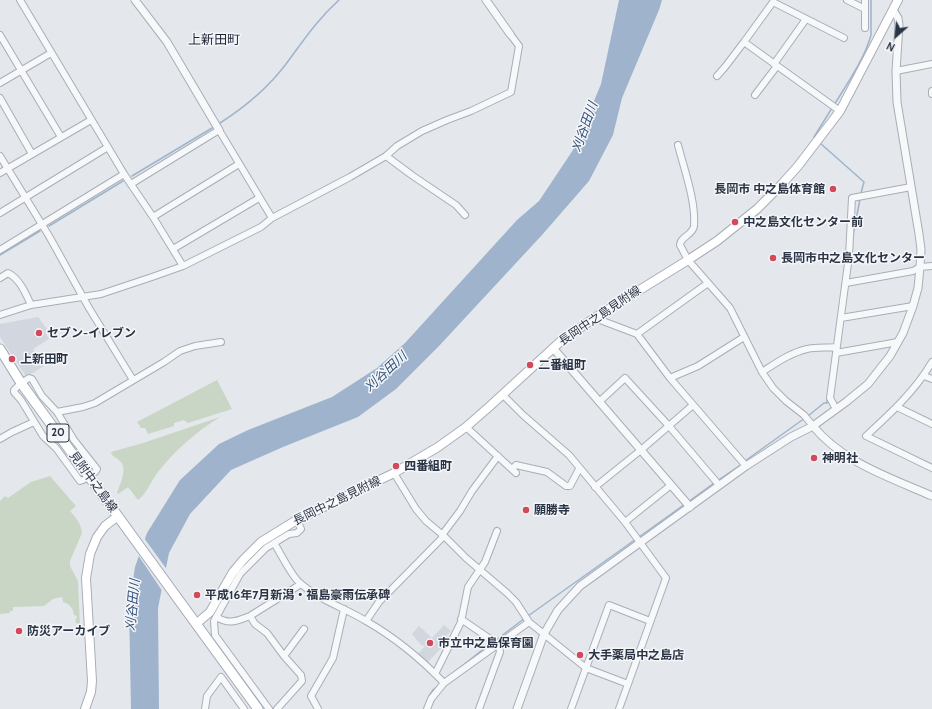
<!DOCTYPE html>
<html>
<head>
<meta charset="utf-8">
<style>
  body { margin:0 }
  #map { position:relative; width:932px; height:709px; overflow:hidden; background:#e4e7ec; font-family:Cabin,sans-serif }
  canvas { display:block }
  .north { position:absolute; left:876px; top:16px; width:40px; height:40px; -webkit-text-stroke:3px #f4f6f9; paint-order:stroke; rotate:207deg; font-size:11px; font-weight:700; line-height:16px; text-align:center; color:#2b3445 }
  .north::after { content:''; display:block; margin:auto; width:14px; height:18px; background:#2b3445; clip-path:polygon(50% 0,100% 100%,50% 72%,0 100%) }
</style>
</head>
<body>
<div id="map">
<canvas width="932" height="709"></canvas>
<div class="north">N</div>
</div>
<script>
const context = document.querySelector('canvas').getContext('2d');
context.lineJoin = 'round';
function paint(path, color) { context.fillStyle = color; context.fill(path, 'evenodd'); }
function stroke(path, color, width, dash) { context.strokeStyle = color; context.lineWidth = width; context.lineCap = dash ? 'butt' : 'round'; context.setLineDash(dash || []); context.stroke(path); }
function drawText(font, color, halo, rows, align = 'center') {
  context.font = font + ' Cabin,"Noto Sans JP",sans-serif'; context.lineWidth = 3; context.setLineDash([]); context.textBaseline = 'middle'; context.strokeStyle = halo; context.fillStyle = color; for (const [text, x, y, turn = 0] of rows) {
    context.save(); context.translate(x, y); context.rotate((+turn || 0) * Math.PI / 180); context.textAlign = isNaN(turn) ? turn : align; if (halo) context.strokeText(text, 0, 0); context.fillText(text, 0, 0); context.restore();
  }
}
paint(new Path2D(`
  M 38,317 L 47,329 L 45,332 L 49,339 L 33,349 L 45,365 L 33,373 L 25,375 L 0,337 L 0,324 Z
  M 444,625 L 451,631 L 446,636 L 447,637 L 439,644 L 442,647 L 427,663 L 418,654 L 425,646 L 424,645 L 422,646 L 412,634 L 419,626 L 432,638 Z`), '#d2d6de');
paint(new Path2D(`
  M 217,380 L 232,409 L 188,423 L 184,420 L 174,423 L 174,426 L 148,434 L 145,428 L 141,428 L 137,422 Z
  M 220,417 C 196,432 175,450 158,472 C 151,481 147,493 138,500 L 128,487 L 118,494 L 117,493 C 120,484 128,469 120,461 C 116,457 112,457 111,452 L 143,443 Z
  M 50,476 L 76,506 L 70,511 C 76,518 81,523 82,533 L 70,561 L 70,566 L 78,581 L 80,625 L 75,622 L 77,616 L 74,615 C 73,608 70,604 63,602 L 62,597 L 53,599 L 44,606 L 13,607 L 13,611 L 10,611 L 10,613 L 0,614 L 0,501 L 5,496 L 8,498 L 31,482 Z`), '#c9d6c5');
paint(new Path2D(`
  M 619,0 L 662,0 L 659,10 L 622,98 L 613,135 L 589,181 L 542,235 L 439,346 L 396,389 L 358,417 L 283,447 L 231,470 L 190,514 L 169,553 L 158,608 L 159,709 L 131,709 L 129,606 L 135,567 L 147,533 L 180,480 L 219,444 L 248,430 L 332,397 L 377,368 L 405,343 L 517,220 L 539,201 L 575,147 L 601,84 Z`), '#9fb4cc');
paint(new Path2D(`
  M 144,538 L 168,571 L 163,592 L 138,555 Z`), '#e4e7ec');
stroke(new Path2D(`
  M 834,105 C 847,84 865,58 871,35 L 871,0
  M 220,123 C 245,107 268,88 286,64 C 304,40 316,21 339,0
  M 816,139 L 814,137 L 832,108
  M 820,143 L 864,182 L 861,193
  M 132,176 L 212,128
  M 49,226 L 123,181
  M 853,235 L 860,199
  M 0,255 L 40,231
  M 808,416 L 824,403 L 827,403 L 827,398
  M 745,461 L 805,418
  M 717,481 L 742,464
  M 688,502 L 714,483
  M 639,537 L 685,504
  M 528,616 L 636,539
  M 496,640 L 525,618
  M 452,674 L 491,643
  M 429,696 L 433,690 L 440,684`), '#9fb4cc', 1.5);
const minor = new Path2D(`
  M 20,0 L 124,174 L 153,217 L 183,266
  M 847,0 L 865,9
  M 865,0 L 865,28
  M 0,35 L 61,137
  M 774,64 L 806,19
  M 896,71 L 932,64
  M 717,76 L 725,67 L 744,42
  M 0,83 L 51,53
  M 932,91 L 932,94
  M 755,95 L 777,66
  M 0,98 L 32,154
  M 840,111 L 744,42 L 773,2 L 844,38
  M 678,145 C 684,169 696,201 694,226 C 693,235 680,237 680,245 L 688,260 L 730,308 L 762,372 L 773,388 L 786,401 L 804,415 L 813,426
  M 0,156 L 49,236 L 89,308 L 133,380
  M 386,156 L 413,176 L 456,205 L 465,215
  M 0,173 L 91,120
  M 131,184 L 219,130 L 272,218
  M 0,213 L 108,147
  M 153,217 L 239,164
  M 173,249 L 259,198
  M 0,250 L 124,174
  M 0,278 L 8,273 C 20,279 26,294 31,305
  M 846,283 L 913,271 L 920,267 L 932,266
  M 0,315 L 31,305 L 101,294 L 152,277 L 183,266 L 261,227 L 272,218 L 350,177 L 386,156 L 397,146 L 422,131 L 447,120 L 471,111 L 511,92 L 519,46 L 510,34
  M 596,317 L 600,320 L 637,334 L 670,378 L 746,466
  M 841,318 L 913,306
  M 637,334 L 708,283
  M 836,353 L 898,342
  M 932,362 C 915,391 891,413 866,436 L 932,468
  M 762,372 C 776,363 790,353 807,349 C 816,347 827,348 836,347
  M 924,376 L 932,379
  M 670,378 L 698,366 L 744,337
  M 503,395 L 523,415 L 569,455 L 625,522 L 666,578 L 628,684
  M 599,402 L 625,378 L 669,426 L 719,485
  M 897,407 L 932,424
  M 836,409 L 830,398 L 849,256 L 852,198 L 911,187
  M 57,412 L 83,407 L 95,403 L 164,362 L 180,351 L 195,346 L 221,342
  M 466,427 L 516,473
  M 0,439 L 12,432 L 34,422
  M 512,469 L 516,465 L 547,472 L 566,486 L 570,486 L 579,469
  M 394,473 L 416,509 L 426,521 L 444,536 L 466,558 L 507,593 L 516,602 L 529,622 L 586,668 L 628,684 L 619,709
  M 83,480 L 80,481 L 56,448 L 43,436 L 21,400 L 14,392 L 14,390 L 21,383 L 29,378 L 32,379 L 42,396 L 57,412 L 74,440 L 97,469 L 95,472
  M 595,487 L 641,450 L 693,405
  M 625,522 L 671,485
  M 442,535 L 460,511 L 472,491 L 498,456
  M 274,543 C 280,552 292,577 300,583 C 319,600 345,608 366,621 C 394,637 422,660 444,683
  M 250,616 L 301,584
  M 216,617 C 230,625 236,621 250,616 L 255,624 L 267,633 L 284,656
  M 461,619 L 499,645 L 500,652 L 479,709
  M 366,621 L 379,602 L 444,536
  M 435,674 L 461,622 L 468,587 L 485,562 L 497,531
  M 205,709 L 207,696 L 221,677 L 244,709
  M 269,709 L 215,635 L 214,621 L 240,574 L 266,548 L 289,534 L 297,533 L 301,529 L 297,520
  M 277,709 L 302,681 L 301,675 L 284,656 L 304,629
  M 318,709 L 311,696 L 333,658 L 344,609
  M 427,709 L 431,699 L 444,683 L 529,622
  M 571,709 L 609,605 L 650,621`);
const tertiary = new Path2D(`
  M 135,0 L 167,42 L 219,130
  M 486,0 L 510,34
  M 553,348 L 690,507
  M 813,426 C 842,462 891,478 932,496
  M 517,709 L 544,634 L 558,610 L 580,586 L 746,466 L 791,437 L 813,426 L 846,402 L 868,384 L 890,356 L 903,333 L 913,306 L 918,288 L 920,267 L 921,249 L 919,234 L 897,102 L 896,71 L 899,25 L 898,18 L 893,10`);
const secondary = new Path2D(`
  M 196,624 L 210,612 L 233,572 L 243,560 L 261,542 L 295,521 L 394,473 L 438,447 L 466,427 L 490,406 L 562,340 L 596,317 L 688,260 L 717,241 L 757,209 L 782,184 L 798,166 L 840,111 L 898,0
  M 85,709 L 91,692 L 92,681 L 86,578 L 90,554 L 97,537 L 105,526 L 118,516`);
const primary = new Path2D(`
  M 0,349 L 21,383 L 258,709`);
stroke(minor, '#a9aeb7', 8);
stroke(tertiary, '#a9aeb7', 9);
stroke(secondary, '#a9aeb7', 10);
stroke(primary, '#a3abb8', 11);
stroke(minor, '#f7f8fa', 6);
stroke(tertiary, '#f7f8fa', 7);
stroke(secondary, '#fff', 8);
stroke(primary, '#fff', 9);
for (const [x, y, r, color] of [
  [833,189,4,"#d1495b"],
  [735,222,4,"#d1495b"],
  [773,258,4,"#d1495b"],
  [39,333,4,"#d1495b"],
  [12,359,4,"#d1495b"],
  [530,365,4,"#d1495b"],
  [814,458,4,"#d1495b"],
  [396,466,4,"#d1495b"],
  [526,510,4,"#d1495b"],
  [197,595,4,"#d1495b"],
  [19,631,4,"#d1495b"],
  [430,643,4,"#d1495b"],
  [580,655,4,"#d1495b"]
]) { const dot = new Path2D(); dot.arc(x, y, r, 0, 2 * Math.PI); context.fillStyle = color; context.fill(dot); stroke(dot, '#f4f6f9', 1.5); }
for (const [x, y, w] of [
  [58,433,22]
]) { const box = new Path2D(); box.roundRect(x - w / 2, y - 9, w, 18, 3); context.fillStyle = '#f4f6f9'; context.fill(box); stroke(box, '#2b3445', 1); }
drawText('bold 11px', '#2b3445', null, [
  ["20",58,433]
]);
drawText('bold 12px', '#2b3445', '#f4f6f9', [
  ["長岡市 中之島体育館",825,189,"right"],
  ["中之島文化センター前",743,222],
  ["長岡市中之島文化センター",781,258],
  ["セブン-イレブン",47,333],
  ["上新田町",20,359],
  ["二番組町",538,365],
  ["神明社",822,458],
  ["四番組町",404,466],
  ["願勝寺",534,510],
  ["平成16年7月新潟・福島豪雨伝承碑",205,595],
  ["防災アーカイブ",27,631],
  ["市立中之島保育園",438,643],
  ["大手薬局中之島店",588,655]
], 'left');
drawText('12px', '#2b3445', '#f4f6f9', [
  ["長岡中之島見附線",600,316,-34],
  ["見附中之島線",93,482,54],
  ["長岡中之島見附線",337,501,-26]
]);
drawText('13px', '#1d2536', '#f4f6f9', [
  ["上新田町",214,40]
]);
drawText('italic 13px', '#34527a', '#f4f6f9', [
  ["刈谷田川",585,127,-70],
  ["刈谷田川",386,372,-43],
  ["刈谷田川",133,605,-85]
]);
</script>
</body>
</html>
